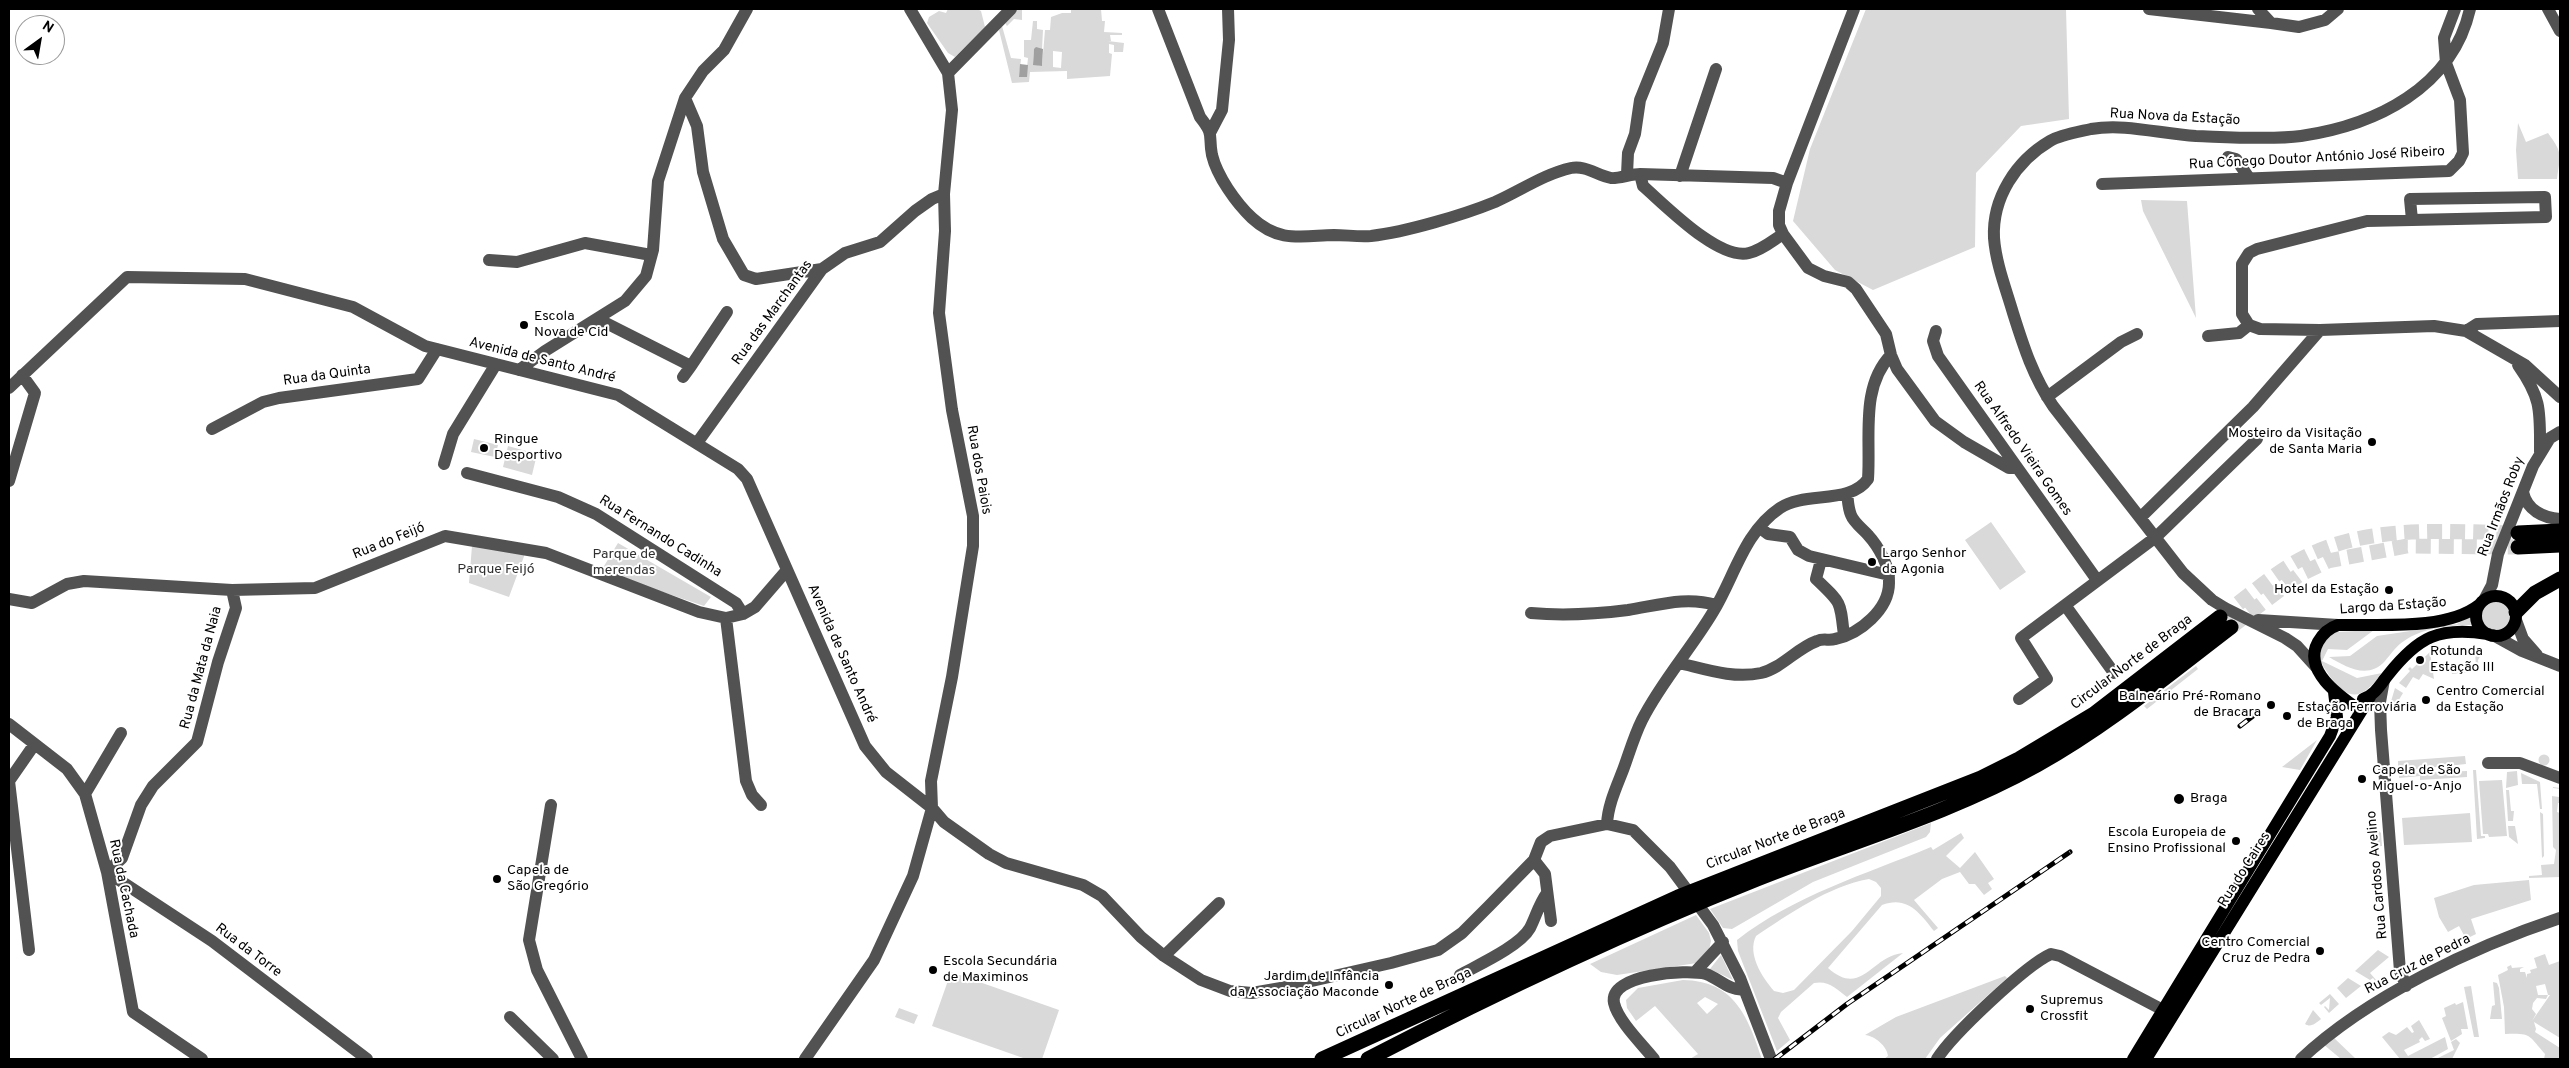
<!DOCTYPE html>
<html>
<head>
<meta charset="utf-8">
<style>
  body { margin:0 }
  #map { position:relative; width:2569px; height:1068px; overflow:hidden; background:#fff; font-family:Overpass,sans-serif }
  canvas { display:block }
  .frame { position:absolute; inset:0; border:10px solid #000; pointer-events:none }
  .north { position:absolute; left:15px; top:15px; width:50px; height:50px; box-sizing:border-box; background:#fff; border:1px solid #999; border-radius:50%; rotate:32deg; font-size:14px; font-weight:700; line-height:20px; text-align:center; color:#000 }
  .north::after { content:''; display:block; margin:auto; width:18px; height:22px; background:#000; clip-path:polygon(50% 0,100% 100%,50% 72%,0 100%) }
</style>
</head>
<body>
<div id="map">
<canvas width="2569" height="1068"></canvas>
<div class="frame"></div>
<div class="north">N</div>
</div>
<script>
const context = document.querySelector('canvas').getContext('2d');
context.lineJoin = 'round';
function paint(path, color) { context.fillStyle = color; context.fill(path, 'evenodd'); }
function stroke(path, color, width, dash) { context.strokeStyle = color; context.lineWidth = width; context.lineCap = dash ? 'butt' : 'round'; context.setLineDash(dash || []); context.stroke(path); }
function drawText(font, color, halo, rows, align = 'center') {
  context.font = font + ' Overpass,sans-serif'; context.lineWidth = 4; context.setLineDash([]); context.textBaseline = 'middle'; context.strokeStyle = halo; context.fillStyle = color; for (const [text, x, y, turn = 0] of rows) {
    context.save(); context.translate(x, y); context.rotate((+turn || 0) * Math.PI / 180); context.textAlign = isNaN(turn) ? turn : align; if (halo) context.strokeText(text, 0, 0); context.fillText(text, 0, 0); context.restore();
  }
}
paint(new Path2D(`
  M 948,9 L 977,9 L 981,11 L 985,27 L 955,57 L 948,53 L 927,23 L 929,17 L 939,11 L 946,13 Z
  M 1018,9 L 1022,9 L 1022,20 L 1014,19 L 1007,26 L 1005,23 Z
  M 1071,9 L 1101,9 L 1102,21 L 1105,21 L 1104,32 L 1122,33 L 1122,35 L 1110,35 L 1111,41 L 1108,41 L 1124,43 L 1123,52 L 1114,52 L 1114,45 L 1109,44 L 1109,53 L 1112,54 L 1110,76 L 1067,79 L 1067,71 L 1030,72 L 1029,82 L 1012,83 L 999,30 L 1002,26 L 1011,58 L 1021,59 L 1019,77 L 1026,77 L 1028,58 L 1024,57 L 1024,40 L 1031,40 L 1033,21 L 1037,21 L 1037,29 L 1043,30 L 1042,49 L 1034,49 L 1033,64 L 1042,66 L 1045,30 L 1050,30 L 1051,17 L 1062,13 L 1071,13 ZM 1053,51 L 1062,52 L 1061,68 L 1053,67 Z
  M 1866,9 L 2066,9 L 2069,119 L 2021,126 L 1976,173 L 1975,247 L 1873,290 L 1835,270 L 1793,221 L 1810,149 Z
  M 2518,123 L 2526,142 L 2548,133 C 2564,155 2560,155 2557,179 L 2518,179 L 2516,150 Z
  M 2141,200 L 2187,201 L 2196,318 L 2143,211 Z
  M 474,439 L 498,445 L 495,457 L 471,452 Z
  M 508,446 L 537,454 L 532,475 L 503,467 Z
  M 1991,522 L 2026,572 L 2000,590 L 1965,540 Z
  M 618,543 L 711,597 L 704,606 L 601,571 Z
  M 472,546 L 526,551 L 509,597 L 469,583 Z
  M2481 615a15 15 0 1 1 30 0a15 15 0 1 1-30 0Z
  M 2470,616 L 2472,618 L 2472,625 C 2450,625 2422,628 2404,641 C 2396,646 2391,654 2385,661 C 2368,680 2346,667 2329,657 L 2350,656 L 2377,636 L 2457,624 Z
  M 2374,630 L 2347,650 L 2328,649 L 2322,661 L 2357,678 L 2382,673 C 2364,697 2351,704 2331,678 C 2325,669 2321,664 2318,654 L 2329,635 L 2337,632 Z
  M 2475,651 L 2481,655 L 2478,660 L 2479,671 L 2452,674 L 2450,664 L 2474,664 L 2476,666 Z
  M 2430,652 L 2434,679 L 2423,674 L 2419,680 L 2413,677 L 2406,688 L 2399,683 L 2410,671 L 2408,669 L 2410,667 L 2412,669 Z
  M 2196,666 L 2198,669 L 2147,709 L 2144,706 Z
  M 2395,688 L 2403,693 L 2394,708 L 2389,708 Z
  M 2317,740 L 2300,770 L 2282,767 Z
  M2538.5 760a5.5 5.5 0 1 1 11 0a5.5 5.5 0 1 1-11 0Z
  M 2465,756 L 2466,764 L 2398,771 L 2398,761 Z
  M 2473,770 L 2476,770 L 2481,836 L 2485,836 L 2485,838 L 2477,839 Z
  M 2467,771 L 2467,777 L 2420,780 L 2420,776 L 2399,778 L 2399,774 Z
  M 2517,771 L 2518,785 L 2506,788 L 2507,772 Z
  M 2521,773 L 2540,782 L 2542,809 L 2540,809 L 2537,784 L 2522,784 Z
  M 2502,780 L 2507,836 L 2489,837 L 2488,834 L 2483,834 L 2479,781 Z
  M 2553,787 L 2560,788 L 2560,803 L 2558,803 L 2557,812 L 2560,813 L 2560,877 L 2529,878 L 2529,876 L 2542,875 L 2541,865 L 2554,864 L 2556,850 L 2553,847 L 2552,796 L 2559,797 L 2560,789 L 2553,788 L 2552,794 Z
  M 2506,790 L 2509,790 L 2511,811 L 2514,811 L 2513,821 L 2508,821 Z
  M 2540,812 L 2543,814 L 2544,856 L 2542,858 Z
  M 2470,813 L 2472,842 L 2404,845 L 2402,818 Z
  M 1931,823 L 1930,832 L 1926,837 L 1813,882 L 1732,929 L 1723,928 L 1710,909 Z
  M 2508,826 L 2515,826 L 2518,844 L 2509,837 Z
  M 2371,829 L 2377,829 L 2381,833 L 2382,846 L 2372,847 Z
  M 1961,833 L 1964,838 L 1946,856 L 1960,868 L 1975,852 L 1994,879 L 1988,883 L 1992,889 L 1984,895 L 1975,884 L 1969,884 L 1960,872 L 1942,879 L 1914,900 L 1938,928 L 1934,931 C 1920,913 1907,895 1882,905 L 1828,968 C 1862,998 1871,956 1903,953 L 1847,997 C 1837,989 1828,980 1814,983 L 1781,1012 L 1778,1018 L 1790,1040 L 1777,1051 L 1738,951 L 1737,940 C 1795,895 1864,875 1931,847 L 1933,850 ZM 1869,879 L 1876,882 L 1881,888 L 1881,896 L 1852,931 L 1794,990 L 1783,993 L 1774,991 C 1762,977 1747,954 1756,936 C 1789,914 1829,886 1869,879 Z
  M 2529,880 L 2531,900 L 2471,919 L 2476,934 L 2466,939 L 2459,926 L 2448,932 L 2439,917 L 2434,898 L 2474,885 Z
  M 1696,915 L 1709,933 L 1711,941 L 1709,950 L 1697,963 L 1617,975 L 1601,972 L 1590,964 Z
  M 2378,950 L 2389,957 L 2370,973 L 2377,981 L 2391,970 L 2376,982 L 2373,978 L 2370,980 L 2355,971 Z
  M 2545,954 L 2549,965 L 2560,961 L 2560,1038 L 2534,1022 L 2536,1029 L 2535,1032 L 2560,1048 L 2560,1059 L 2544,1059 L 2545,1054 C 2528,1035 2532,1033 2505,1034 L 2504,1007 L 2498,975 L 2508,970 L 2507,967 L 2511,965 L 2512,968 L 2524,967 L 2520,969 L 2520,972 L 2525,972 L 2527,978 L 2527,974 L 2531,973 L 2530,970 L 2537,968 L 2534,958 ZM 2545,984 L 2548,995 L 2538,995 L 2536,986 ZM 2548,995 L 2550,995 L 2532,1021 L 2536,1014 L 2532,1009 L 2533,1003 L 2537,998 L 2546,999 Z
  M 1721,955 L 1733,980 L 1710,969 Z
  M 951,972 L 1059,1010 L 1042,1059 L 1026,1059 L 932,1026 Z
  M 2005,976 L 2007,978 L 1940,1038 L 1925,1059 L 1884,1059 L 1888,1056 C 1887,1046 1875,1036 1865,1035 L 1896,1017 Z
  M 2348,978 L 2361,986 L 2346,998 L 2337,988 Z
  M 1683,980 C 1735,981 1748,1017 1762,1059 L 1690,1059 L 1698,1054 L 1655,1006 L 1636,1021 L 1627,1008 L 1626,1000 L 1638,988 ZM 1705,997 L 1718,1004 L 1707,1014 L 1697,1003 Z
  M 2493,982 L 2497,983 L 2499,988 L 2502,1019 L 2490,1019 L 2492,1006 L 2495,1005 Z
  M 2471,986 L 2479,1037 L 2474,1037 L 2464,987 Z
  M 2330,994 L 2339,1004 L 2329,1013 L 2324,1007 L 2325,1006 L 2329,1010 L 2330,998 L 2321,1005 L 2319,1003 Z
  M 2463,1002 L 2468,1029 L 2461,1029 L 2462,1034 L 2451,1041 L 2442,1018 L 2446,1016 L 2444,1008 L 2455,1003 L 2456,1005 Z
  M 899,1008 L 918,1015 L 914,1024 L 895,1017 Z
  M 2313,1010 L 2321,1019 C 2316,1023 2311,1028 2305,1024 Z
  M 2419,1020 L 2430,1039 L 2425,1041 L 2422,1037 L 2419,1040 L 2420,1042 L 2404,1050 L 2408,1056 L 2445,1037 L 2448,1049 L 2430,1059 L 2400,1059 L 2382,1037 L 2389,1032 L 2396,1035 L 2407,1027 L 2412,1033 L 2414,1032 L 2411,1026 Z
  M 2332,1036 L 2356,1059 L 2341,1059 L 2323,1044 Z
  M 2456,1039 L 2460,1043 L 2452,1059 L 2436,1059 L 2454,1050 L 2451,1042 Z`), '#d9d9d9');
paint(new Path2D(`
  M 1036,47 L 1043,49 L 1042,66 L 1033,65 L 1034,49 Z
  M 1020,64 L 1028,65 L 1027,77 L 1019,77 Z`), '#a0a0a0');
stroke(new Path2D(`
  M 2220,617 C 2248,597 2276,571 2307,556 C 2371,524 2449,532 2518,533
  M 2231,627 L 2299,575 L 2328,561 L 2407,546 L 2518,547`), '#d9d9d9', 15, [15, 8]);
stroke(new Path2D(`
  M 1158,9 L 1200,117 C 1215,136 1208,134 1212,155 C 1217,176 1236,203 1252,218 C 1279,243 1301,236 1334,235 C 1346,235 1359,237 1371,236 C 1406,232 1463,215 1495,202 C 1520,191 1544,174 1571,168 C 1585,165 1597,175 1611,178 C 1617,179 1632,174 1640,174 L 1773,178 L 1787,183
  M 1854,9 L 1787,183 L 1779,211 L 1779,225 L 1783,234 L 1808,268 L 1824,276 L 1848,282 L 1856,289 L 1886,334 L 1891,355 L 1897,369 L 1935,421 L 1964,442 L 2009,468 L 2017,468
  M 2149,9 L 2271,23
  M 2258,9 L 2271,23 L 2299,27 L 2325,20 L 2338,9
  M 2548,9 L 2560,31
  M 948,73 L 1011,9
  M 685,98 L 697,126 L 703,172 L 723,239 L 744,275 L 756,279 L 822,269
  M 1211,131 L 1222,110 L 1229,40 L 1228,9
  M 2228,157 L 2236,159 L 2249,178
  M 1627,174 L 1628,153 L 1635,134 L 1640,100 L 1663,43 L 1669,9
  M 1640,174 L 1643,186 C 1665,205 1719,261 1749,253 C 1762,250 1772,241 1783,234
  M 1680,176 L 1716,69
  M 2102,184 L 2449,171 L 2459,161 L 2463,153 L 2460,100 L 2446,63 L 2444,38 L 2455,9
  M 2412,220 L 2410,199 L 2545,197 L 2546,217 L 2367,221 L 2257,249 L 2249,253 L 2242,264 L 2242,314 L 2249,325 L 2260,329 L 2320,330 L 2434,326 L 2466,331 L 2525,365 L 2560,397
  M 489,260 L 517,262 L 585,243 L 651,255
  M 598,319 L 691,366 L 727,312
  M 1936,331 L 1933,341 L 1938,356 L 2097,580
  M 2466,331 L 2477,324 L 2560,321
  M 2208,336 L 2239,333 L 2249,325
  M 2518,365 C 2542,399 2540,411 2540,452
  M 519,370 L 545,351 L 625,301 L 646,276 L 653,250 L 658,181 L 685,98 L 703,71 L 724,50 L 747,9
  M 683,377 L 691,366
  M 9,388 L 127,277 L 245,279 L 353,307 L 425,346 L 618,395 L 738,469 L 747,479 L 865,746 L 886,772 L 932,808 L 944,822 L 989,854 L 1006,863 L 1083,885 L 1102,896 L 1141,937 L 1164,956 L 1201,980 L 1230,991 L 1252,993 L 1281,988 L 1391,963 L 1438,950 L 1462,933 L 1489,906 L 1534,860 L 1541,842 L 1550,836 L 1607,824 L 1633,830 L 1670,867 L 1713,925 L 1740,978 L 1771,1059
  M 2047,397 L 2121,342 L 2137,334
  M 212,429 L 263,402 L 279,398 L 418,379 L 437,349
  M 697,443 L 822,269 L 845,253 L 880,242 L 915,211 L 932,199 L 944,194
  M 444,464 L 453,434 L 496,364
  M 467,473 L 558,497 L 596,514 L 736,603 L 743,614
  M 9,481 L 35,393 L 22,375
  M 2523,492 C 2527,510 2543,518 2560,519
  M 2141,517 L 2253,407 L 2320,330
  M 1760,528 L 1768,534 L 1790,537 L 1798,550 L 1809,556 L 1889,575
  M 1821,560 L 1816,579 C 1842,604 1840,600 1844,636
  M 9,599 L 32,603 L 67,584 L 84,581 L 232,590 L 315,588 L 445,536 L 546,553 L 699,612 L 726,618 L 743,614 L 755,607 L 787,570
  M 2484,600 L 2492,585 L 2498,554 L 2533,466 L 2550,438 L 2560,432
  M 2065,605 L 2114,673
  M 1531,613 C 1564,616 1596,614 1628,610 C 1659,605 1686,596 1716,605
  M 726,618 L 746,781 L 752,795 L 761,805
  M 2258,620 L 2338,625
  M 2516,620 L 2523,639 L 2537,655
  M 2493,635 L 2522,651 L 2560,666
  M 1679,663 C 1705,669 1733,679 1761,673 C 1782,668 1797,648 1817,641 C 1823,638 1829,641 1835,639 C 1860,634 1889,609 1889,583 C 1890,567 1879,547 1868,535 C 1863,529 1854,523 1851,515 C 1848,508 1848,500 1847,493
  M 2316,667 L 2297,646 L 2285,638 L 2225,608 L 2212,600 L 2183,573 L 2053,406 C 2033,376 2024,348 2013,313 C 2006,289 1996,264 1994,238 C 1992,198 2016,161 2050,141 C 2060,135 2078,132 2091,129 C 2125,123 2161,134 2196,136 C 2226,137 2272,140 2301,136 C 2376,125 2452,88 2470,9
  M 2384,680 L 2380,702 L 2381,730 L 2400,971 L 2406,986
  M 2019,699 L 2047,679 L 2021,638 L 2156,537 L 2257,439
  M 9,724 L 67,769 L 85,794 L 107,872 L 133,1012 L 202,1059
  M 2488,763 L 2520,763 L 2560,778
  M 85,794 L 121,733
  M 551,805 L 529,940 L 537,970 L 582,1059
  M 1607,824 C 1608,805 1616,788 1623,770 C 1629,754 1634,736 1642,720 C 1661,682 1691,649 1713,612 C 1734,578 1744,532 1780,508 C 1805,491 1850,505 1868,479 C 1871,438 1860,387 1891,355
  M 1534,860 L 1545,874 L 1551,921
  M 107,872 L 212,941 L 367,1059
  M 107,872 L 122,858 L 141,805 L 153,786 L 197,742 L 218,662 L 236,608 L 232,590
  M 29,950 L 9,781 L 34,745
  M 1164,956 L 1219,903
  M 1695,972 L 1723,942
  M 1460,975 C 1478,965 1520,946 1530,928 C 1536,916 1539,904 1547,893
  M 510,1017 L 553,1059
  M 805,1059 L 874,960 L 913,876 L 932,808 L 931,781 L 952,677 L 973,546 L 973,516 L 952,410 L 939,313 L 945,231 L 944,194 L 952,110 L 948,73 L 910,9
  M 1654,1059 C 1643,1045 1618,1021 1614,1003 C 1608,974 1687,969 1706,974 C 1718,978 1731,992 1744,989
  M 1937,1059 C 1952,1035 2026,965 2051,954 L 2060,956 L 2163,1010
  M 2301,1059 C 2368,996 2473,947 2560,918`), '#525252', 12);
stroke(new Path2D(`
  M2476 616a20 20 0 1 1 40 0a20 20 0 1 1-40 0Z
  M 2363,699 C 2375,695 2380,685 2388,675 C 2418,637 2439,626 2488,634
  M 2361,711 C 2341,697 2302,671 2318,642 C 2323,633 2329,628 2338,625 C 2378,624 2446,631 2479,605
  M 2133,1059 L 2330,736 L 2337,717 L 2334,692
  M 2146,1059 L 2370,697`), '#000', 12);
stroke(new Path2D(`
  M 2518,533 L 2560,531
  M 2518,547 L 2560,545
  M 2516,612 L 2535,593 L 2560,579
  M 1322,1059 L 1678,897 L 1981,778 L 2019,759 L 2094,714 L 2220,617
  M 1368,1059 C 1495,993 1624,932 1757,879 C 1850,842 1949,814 2037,765 C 2107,726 2168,675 2231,627`), '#000', 15);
const rail = new Path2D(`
  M 2240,726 L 2253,716
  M 1775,1059 L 1847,1004 L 2070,852`);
stroke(rail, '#000', 5);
stroke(rail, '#fff', 3, [9]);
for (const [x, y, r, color] of [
  [524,325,5,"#000"],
  [2372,442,5,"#000"],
  [484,448,5,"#000"],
  [1872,562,5,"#000"],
  [2389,590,5,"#000"],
  [2420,660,5,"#000"],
  [2426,700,5,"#000"],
  [2271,705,5,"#000"],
  [2287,716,5,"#000"],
  [2362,779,5,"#000"],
  [2179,799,6,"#000"],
  [2236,841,5,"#000"],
  [497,879,5,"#000"],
  [2320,951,5,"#000"],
  [933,970,5,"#000"],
  [1389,985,5,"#000"],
  [2030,1009,5,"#000"]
]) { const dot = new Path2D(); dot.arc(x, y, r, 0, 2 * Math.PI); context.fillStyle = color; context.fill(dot); stroke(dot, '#fff', 2); }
drawText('14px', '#000', '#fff', [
  ["Rua Nova da Estação",2175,118,3],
  ["Rua Cónego Doutor António José Ribeiro",2317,159,-3],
  ["Rua das Marchantas",773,313,-54],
  ["Avenida de Santo André",542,361,14],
  ["Rua da Quinta",327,376,-8],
  ["Rua Alfredo Vieira Gomes",2022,449,55],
  ["Rua dos Paiois",978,470,80],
  ["Rua Irmãos Roby",2502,507,-69],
  ["Rua Fernando Cadinha",660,537,32],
  ["Rua do Feijó",389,542,-22],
  ["Largo da Estação",2393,607,-4],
  ["Avenida de Santo André",841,654,66],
  ["Circular Norte de Braga",2132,663,-37],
  ["Rua da Mata da Naia",202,668,-75],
  ["Circular Norte de Braga",1776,840,-21],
  ["Rua do Caires",2245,870,-58],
  ["Rua Cardoso Avelino",2378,875,-95],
  ["Rua da Cachada",123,889,78],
  ["Rua da Torre",248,951,37],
  ["Rua Cruz de Pedra",2418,965,-27],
  ["Circular Norte de Braga",1404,1004,-25]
]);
drawText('14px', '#000', '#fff', [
  ["Escola",534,317],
  ["Nova de Cid",534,333],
  ["Mosteiro da Visitação",2362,434,"right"],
  ["de Santa Maria",2362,450,"right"],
  ["Ringue",494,440],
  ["Desportivo",494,456],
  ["Largo Senhor",1882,554],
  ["da Agonia",1882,570],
  ["Hotel da Estação",2379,590,"right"],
  ["Rotunda",2430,652],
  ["Estação III",2430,668],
  ["Centro Comercial",2436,692],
  ["da Estação",2436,708],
  ["Balneário Pré-Romano",2261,697,"right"],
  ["de Bracara",2261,713,"right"],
  ["Estação Ferroviária",2297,708],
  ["de Braga",2297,724],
  ["Capela de São",2372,771],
  ["Miguel-o-Anjo",2372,787],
  ["Braga",2190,799],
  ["Escola Europeia de",2226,833,"right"],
  ["Ensino Profissional",2226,849,"right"],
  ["Capela de",507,871],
  ["São Gregório",507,887],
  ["Centro Comercial",2310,943,"right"],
  ["Cruz de Pedra",2310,959,"right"],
  ["Escola Secundária",943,962],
  ["de Maximinos",943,978],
  ["Jardim de Infância",1379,977,"right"],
  ["da Associação Maconde",1379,993,"right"],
  ["Supremus",2040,1001],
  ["Crossfit",2040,1017]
], 'left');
drawText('14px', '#303030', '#fff', [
  ["Parque de",624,555],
  ["merendas",624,571],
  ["Parque Feijó",496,570]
]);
</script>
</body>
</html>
